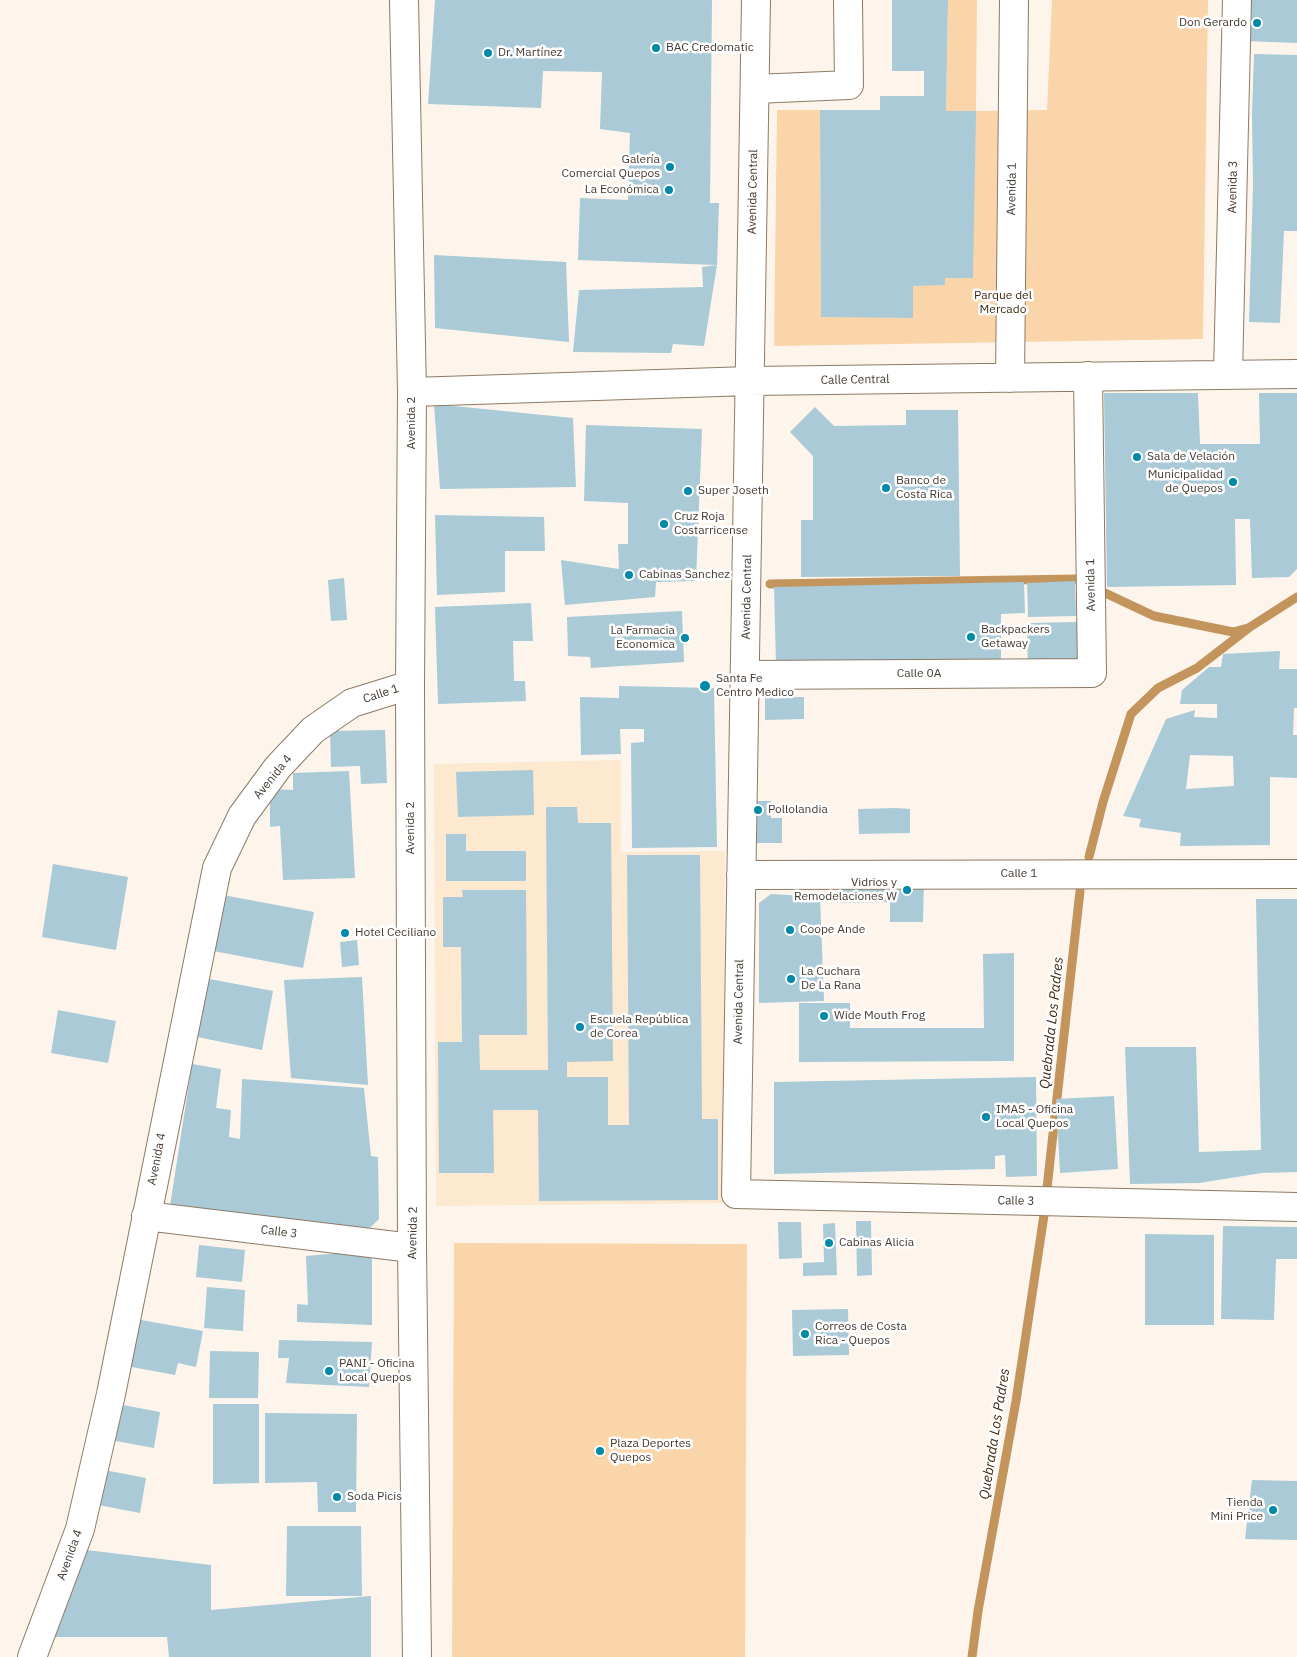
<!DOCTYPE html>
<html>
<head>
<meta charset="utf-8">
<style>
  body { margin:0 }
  canvas { display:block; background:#fdf5eb }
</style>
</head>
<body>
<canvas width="1297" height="1657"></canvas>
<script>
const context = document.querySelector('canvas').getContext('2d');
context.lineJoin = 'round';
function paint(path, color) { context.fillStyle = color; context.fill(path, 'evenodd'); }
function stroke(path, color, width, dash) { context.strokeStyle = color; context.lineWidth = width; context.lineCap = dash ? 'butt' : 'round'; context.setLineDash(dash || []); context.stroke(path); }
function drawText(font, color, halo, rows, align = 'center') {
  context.font = font + ' "IBM Plex Sans",sans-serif'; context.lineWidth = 5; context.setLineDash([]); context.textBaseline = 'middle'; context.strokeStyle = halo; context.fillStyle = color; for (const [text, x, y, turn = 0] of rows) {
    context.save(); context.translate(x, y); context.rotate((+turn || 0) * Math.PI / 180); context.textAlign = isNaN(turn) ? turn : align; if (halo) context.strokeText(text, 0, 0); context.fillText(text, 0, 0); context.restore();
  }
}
paint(new Path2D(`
  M 621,760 L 621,852 L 725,851 L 723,1203 L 436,1206 L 434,764 Z`), '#fde8d0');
paint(new Path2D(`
  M 948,0 L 977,0 L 976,111 L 1047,110 L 1052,0 L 1208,0 L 1203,339 L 774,346 L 777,110 L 820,110 L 821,316 L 913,318 L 913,286 L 945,278 L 975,111 L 946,111 Z
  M 454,1243 L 747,1244 L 745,1657 L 452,1657 Z`), '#fbd5aa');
stroke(new Path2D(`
  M 770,584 L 1076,579
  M 1103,592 L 1154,616 L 1233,632 L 1248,628
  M 1089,857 L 1103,802 L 1131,714 L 1158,688 L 1197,668 L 1250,627 L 1297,597
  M 1047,1188 L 1080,891
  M 972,1657 L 978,1611 L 1016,1401 L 1044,1215`), '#c3955c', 9);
paint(new Path2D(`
  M 435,0 L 712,0 L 710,203 L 719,203 L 717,265 L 704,346 L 673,344 L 671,353 L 573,352 L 579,290 L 703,287 L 702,267 L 717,265 L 578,260 L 580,198 L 628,200 L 630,133 L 600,129 L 602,72 L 543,71 L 541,108 L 428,104 Z
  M 892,0 L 948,0 L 946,111 L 976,111 L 973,278 L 945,278 L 945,285 L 913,286 L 913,318 L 821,317 L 820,110 L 880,110 L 880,96 L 924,96 L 924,71 L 892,71 Z
  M 1246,0 L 1297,0 L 1297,43 L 1245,41 Z
  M 1254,54 L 1297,55 L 1297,231 L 1284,231 L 1280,323 L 1249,322 L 1253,186 L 1252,113 Z
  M 434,255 L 566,262 L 569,342 L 435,328 Z
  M 1104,393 L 1198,393 L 1200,444 L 1260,444 L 1259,393 L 1297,393 L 1297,569 L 1289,577 L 1252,578 L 1250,519 L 1235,519 L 1236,585 L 1107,587 Z
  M 434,404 L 573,418 L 576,487 L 440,489 Z
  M 815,407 L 834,426 L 906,425 L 906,410 L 958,410 L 960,576 L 801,577 L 801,520 L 813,520 L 813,456 L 790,432 Z
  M 586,425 L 702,429 L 696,581 L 656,582 L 655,597 L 565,605 L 561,560 L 619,569 L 618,544 L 628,544 L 628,503 L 584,501 Z
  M 435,515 L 544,517 L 545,551 L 505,551 L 505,592 L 437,595 Z
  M 344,578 L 347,620 L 331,621 L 328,580 Z
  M 1075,581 L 1076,616 L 1028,617 L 1027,583 Z
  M 1024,582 L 1025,613 L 1001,614 L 1001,663 L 776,665 L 774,587 Z
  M 531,603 L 533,641 L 513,641 L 514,681 L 525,681 L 526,701 L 438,704 L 435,607 Z
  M 682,611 L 684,662 L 591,668 L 590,657 L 568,656 L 567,617 Z
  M 1078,622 L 1079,667 L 1028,669 L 1027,623 Z
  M 1280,651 L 1279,669 L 1297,669 L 1297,708 L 1294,708 L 1293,735 L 1297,735 L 1297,778 L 1270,777 L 1270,845 L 1180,846 L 1181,833 L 1139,827 L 1141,819 L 1123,816 L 1166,719 L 1195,710 L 1194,717 L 1217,718 L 1217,704 L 1180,704 L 1182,690 L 1209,667 L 1221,667 L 1223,654 ZM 1190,755 L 1233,756 L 1234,786 L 1186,789 Z
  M 619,686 L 714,688 L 717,847 L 632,848 L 631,743 L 644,742 L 644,729 L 620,729 L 621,754 L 581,755 L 580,697 L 619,698 Z
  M 765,697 L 804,697 L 804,719 L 765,720 Z
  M 385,730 L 387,783 L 361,784 L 360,766 L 331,767 L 330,731 Z
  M 533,770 L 534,815 L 458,817 L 456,772 Z
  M 349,771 L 355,878 L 283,880 L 280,826 L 270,827 L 270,789 L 293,790 L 293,773 Z
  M 745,801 L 771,801 L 771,818 L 782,818 L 782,843 L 746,843 Z
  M 546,807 L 577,807 L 578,823 L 611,823 L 613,1061 L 567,1062 L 567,1077 L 608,1077 L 608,1125 L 629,1125 L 627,855 L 700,855 L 702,1119 L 718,1119 L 718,1200 L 539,1201 L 538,1110 L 493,1110 L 494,1173 L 439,1173 L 438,1042 L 462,1042 L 461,947 L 443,947 L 443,897 L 463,897 L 462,890 L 526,890 L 527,1035 L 479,1035 L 480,1070 L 548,1070 Z
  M 896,808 L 910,809 L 910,833 L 859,834 L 858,809 Z
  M 446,834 L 466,834 L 466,851 L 526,851 L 526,881 L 446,881 Z
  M 53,864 L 128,877 L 116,950 L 42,937 Z
  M 839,877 L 924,878 L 923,922 L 890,922 L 890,902 L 840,903 Z
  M 771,894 L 820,897 L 824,1001 L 759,1003 L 759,903 Z
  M 223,895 L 314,912 L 303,968 L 213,951 Z
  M 1256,899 L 1297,899 L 1297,1172 L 1262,1173 L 1199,1183 L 1130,1184 L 1125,1047 L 1196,1047 L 1199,1152 L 1261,1150 Z
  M 357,940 L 359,965 L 342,967 L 340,942 Z
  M 1014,953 L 1014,1061 L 799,1062 L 799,1003 L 850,1003 L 850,1028 L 984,1028 L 983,954 Z
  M 199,977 L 273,991 L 262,1050 L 187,1035 Z
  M 362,977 L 368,1085 L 291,1078 L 284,980 Z
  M 58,1010 L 116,1021 L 108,1063 L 51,1053 Z
  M 192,1064 L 221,1069 L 216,1108 L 231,1110 L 229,1137 L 240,1139 L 242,1079 L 364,1088 L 371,1156 L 378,1157 L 379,1219 L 369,1229 L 170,1206 Z
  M 1036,1077 L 1037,1176 L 1006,1177 L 1005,1155 L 995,1156 L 995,1169 L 774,1174 L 774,1082 Z
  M 1114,1096 L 1118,1169 L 1060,1173 L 1056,1099 Z
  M 856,1221 L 871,1221 L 872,1275 L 857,1276 Z
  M 778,1222 L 801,1222 L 802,1258 L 779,1259 Z
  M 835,1223 L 837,1275 L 803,1276 L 803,1263 L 824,1262 L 823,1224 Z
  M 1223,1226 L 1297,1227 L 1297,1259 L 1276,1259 L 1274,1320 L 1221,1319 Z
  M 1145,1234 L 1214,1235 L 1214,1325 L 1145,1325 Z
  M 199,1245 L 245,1250 L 242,1282 L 196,1277 Z
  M 361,1251 L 372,1259 L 372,1325 L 297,1322 L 297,1304 L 308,1305 L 306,1256 Z
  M 207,1287 L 245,1290 L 243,1331 L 204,1328 Z
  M 848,1309 L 849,1355 L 793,1356 L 792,1310 Z
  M 130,1318 L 203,1331 L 196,1367 L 178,1363 L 175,1375 L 121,1365 Z
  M 279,1340 L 372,1342 L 369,1387 L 286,1383 L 289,1358 L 278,1358 Z
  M 210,1351 L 259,1352 L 258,1398 L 209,1398 Z
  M 112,1403 L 160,1412 L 154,1448 L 105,1439 Z
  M 213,1404 L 259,1404 L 259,1483 L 213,1484 Z
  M 265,1413 L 357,1414 L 356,1512 L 318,1512 L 317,1482 L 265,1483 Z
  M 99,1469 L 146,1478 L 140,1513 L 93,1504 Z
  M 1252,1480 L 1297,1481 L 1297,1540 L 1245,1539 Z
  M 287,1526 L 361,1526 L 362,1596 L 286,1596 Z
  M 78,1549 L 211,1565 L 211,1610 L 371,1596 L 371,1657 L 169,1657 L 167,1637 L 48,1637 Z`), '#a9cad6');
const minor = new Path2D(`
  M 756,0 L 736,1194 L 1297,1207
  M 755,89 L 849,85 L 848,0
  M 1228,374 L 1237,0
  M 1010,378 L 1014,0
  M 412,392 L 750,381 L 1297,374
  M 746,675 L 1092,673 L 1088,376
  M 741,875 L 1297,874
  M 146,1216 L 412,1248
  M 32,1657 L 80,1529 L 111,1394 L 217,868 L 242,816 L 278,767 L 313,730 L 352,703 L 410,685`);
const major = new Path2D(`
  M 404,0 L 412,392 L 410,685 L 412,1248 L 417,1657`);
stroke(minor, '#8d7a65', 30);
stroke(major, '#8d7a65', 30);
stroke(minor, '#fff', 28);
stroke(major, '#fff', 28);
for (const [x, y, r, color] of [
  [1257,23,5,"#0089a9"],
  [656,48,5,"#0089a9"],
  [488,53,5,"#0089a9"],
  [670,167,5,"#0089a9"],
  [669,190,5,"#0089a9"],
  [1137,457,5,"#0089a9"],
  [1233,482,5,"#0089a9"],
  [886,488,5,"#0089a9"],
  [688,491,5,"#0089a9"],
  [664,524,5,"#0089a9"],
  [629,575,5,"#0089a9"],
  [971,637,5,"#0089a9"],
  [685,638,5,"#0089a9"],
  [705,686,6,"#0089a9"],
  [758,810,5,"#0089a9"],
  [907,890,5,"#0089a9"],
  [790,930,5,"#0089a9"],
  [345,933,5,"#0089a9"],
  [791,979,5,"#0089a9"],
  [824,1016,5,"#0089a9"],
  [580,1027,5,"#0089a9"],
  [986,1117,5,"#0089a9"],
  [829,1243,5,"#0089a9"],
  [805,1334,5,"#0089a9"],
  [329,1371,5,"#0089a9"],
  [600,1451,5,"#0089a9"],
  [337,1497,5,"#0089a9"],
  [1273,1510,5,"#0089a9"]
]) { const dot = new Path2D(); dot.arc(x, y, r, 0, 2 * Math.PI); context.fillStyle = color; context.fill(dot); stroke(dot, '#fff', 2); }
drawText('12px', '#443b32', '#fff', [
  ["Don Gerardo",1247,23,"right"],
  ["BAC Credomatic",666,48],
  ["Dr. Martínez",498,53],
  ["Galería",660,160,"right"],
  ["Comercial Quepos",660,174,"right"],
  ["La Económica",659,190,"right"],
  ["Sala de Velación",1147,457],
  ["Municipalidad",1223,475,"right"],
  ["de Quepos",1223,489,"right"],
  ["Banco de",896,481],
  ["Costa Rica",896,495],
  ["Super Joseth",698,491],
  ["Cruz Roja",674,517],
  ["Costarricense",674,531],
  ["Cabinas Sanchez",639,575],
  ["Backpackers",981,630],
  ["Getaway",981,644],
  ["La Farmacia",675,631,"right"],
  ["Economica",675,645,"right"],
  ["Santa Fe",716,679],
  ["Centro Medico",716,693],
  ["Pollolandia",768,810],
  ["Vidrios y",897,883,"right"],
  ["Remodelaciones W",897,897,"right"],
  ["Coope Ande",800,930],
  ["Hotel Ceciliano",355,933],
  ["La Cuchara",801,972],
  ["De La Rana",801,986],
  ["Wide Mouth Frog",834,1016],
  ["Escuela República",590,1020],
  ["de Corea",590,1034],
  ["IMAS - Oficina",996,1110],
  ["Local Quepos",996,1124],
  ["Cabinas Alicia",839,1243],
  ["Correos de Costa",815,1327],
  ["Rica - Quepos",815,1341],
  ["PANI - Oficina",339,1364],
  ["Local Quepos",339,1378],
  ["Plaza Deportes",610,1444],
  ["Quepos",610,1458],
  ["Soda Picis",347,1497],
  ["Tienda",1263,1503,"right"],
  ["Mini Price",1263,1517,"right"]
], 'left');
drawText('12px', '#443b32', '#fff', [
  ["Avenida 3",1233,187,-89],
  ["Avenida 1",1012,189,-89],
  ["Avenida Central",753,192,-89],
  ["Calle Central",855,380,-1],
  ["Avenida 2",412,423,-90],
  ["Avenida 1",1091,585,-91],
  ["Avenida Central",747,597,-89],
  ["Calle 0A",919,674],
  ["Calle 1",381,694,-18],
  ["Avenida 4",273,777,-51],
  ["Avenida 2",411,828,-90],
  ["Calle 1",1019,874],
  ["Avenida Central",739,1002,-89],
  ["Avenida 4",157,1159,-79],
  ["Calle 3",1016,1201,1],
  ["Calle 3",279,1232,7],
  ["Avenida 2",413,1233,-89],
  ["Avenida 4",70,1555,-70]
]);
drawText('12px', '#3f2b11', '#fff', [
  ["Parque del",1003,296],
  ["Mercado",1003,310]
]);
drawText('italic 14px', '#3d290f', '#fff', [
  ["Quebrada Los Padres",1052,1023,-84],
  ["Quebrada Los Padres",995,1434,-81]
]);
</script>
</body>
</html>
